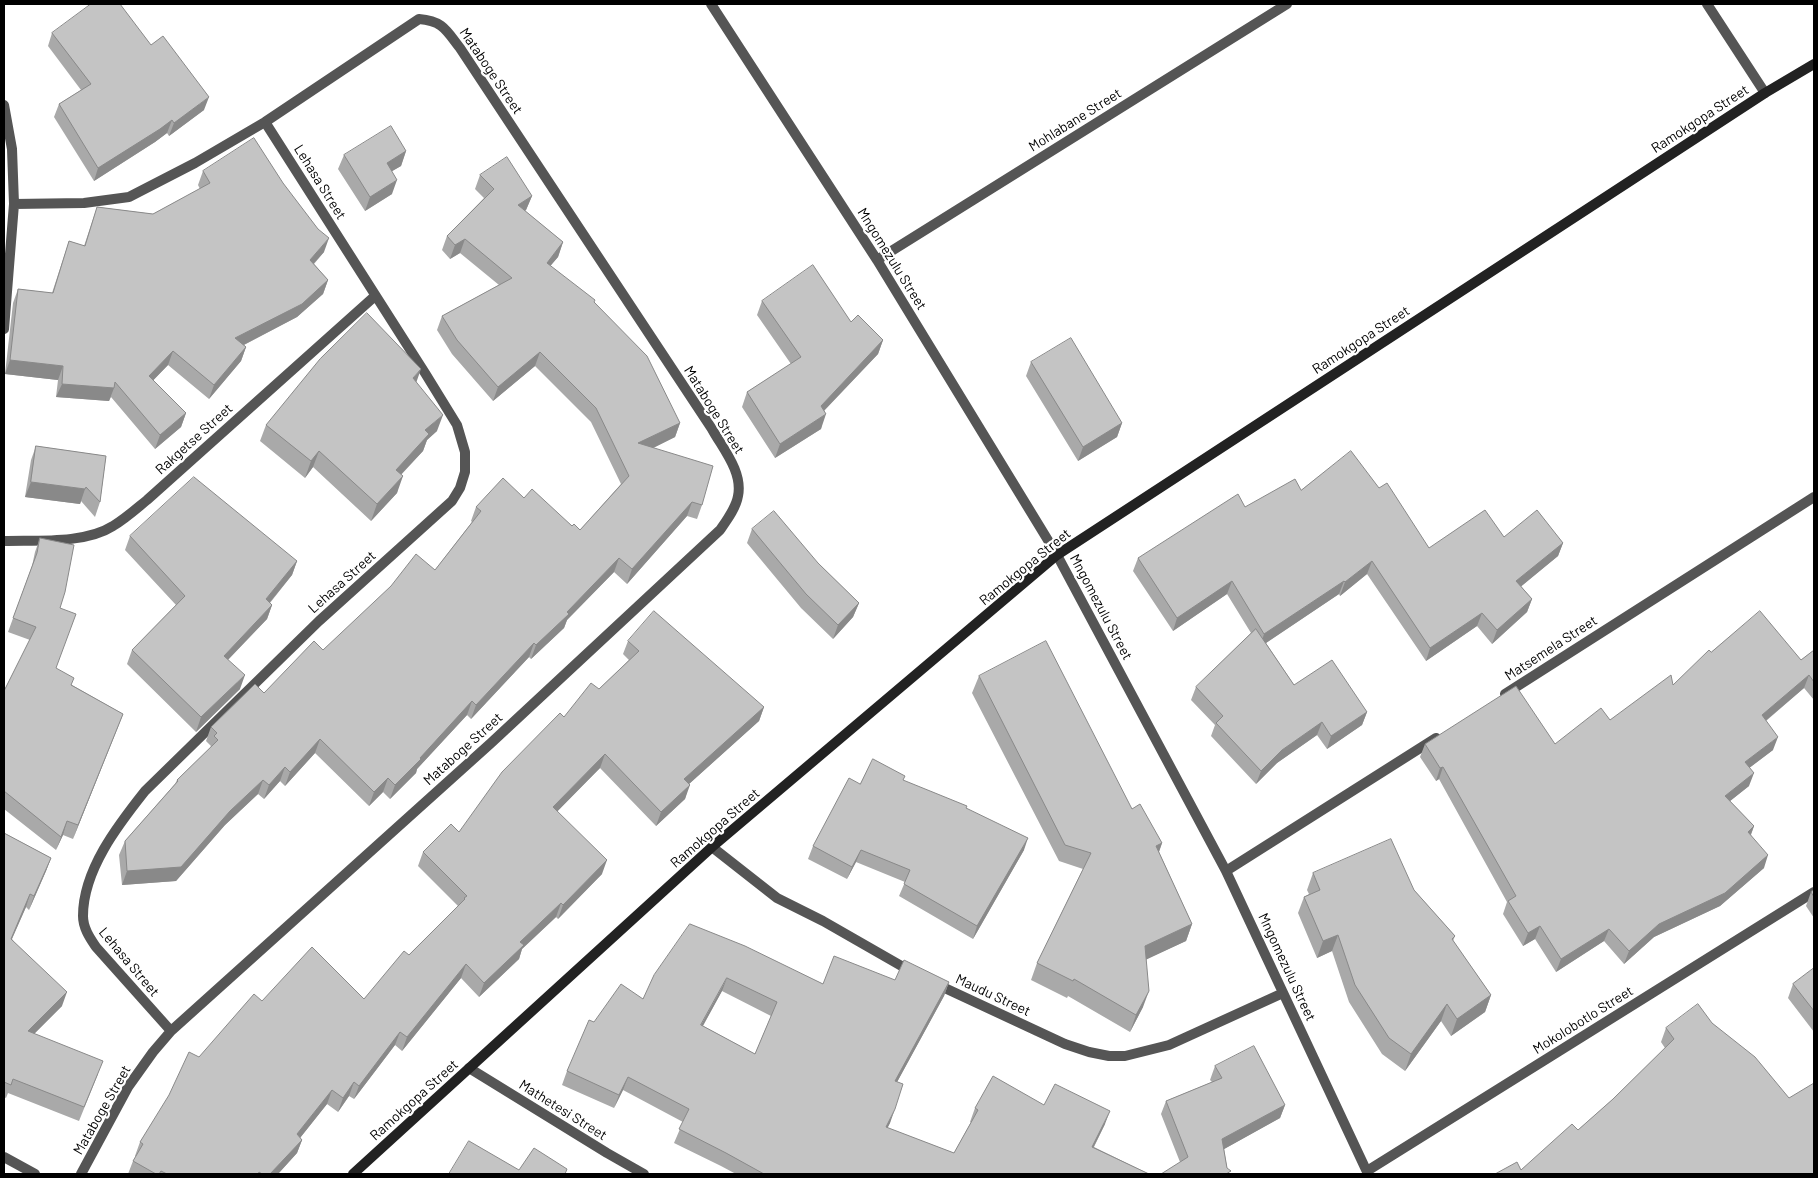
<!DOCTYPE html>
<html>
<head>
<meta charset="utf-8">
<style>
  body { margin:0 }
  #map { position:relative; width:1818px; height:1178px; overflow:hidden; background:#fff; font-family:Barlow,sans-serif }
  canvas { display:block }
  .frame { position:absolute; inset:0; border:5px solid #000; pointer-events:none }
</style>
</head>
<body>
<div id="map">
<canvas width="1818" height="1178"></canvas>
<div class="frame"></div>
</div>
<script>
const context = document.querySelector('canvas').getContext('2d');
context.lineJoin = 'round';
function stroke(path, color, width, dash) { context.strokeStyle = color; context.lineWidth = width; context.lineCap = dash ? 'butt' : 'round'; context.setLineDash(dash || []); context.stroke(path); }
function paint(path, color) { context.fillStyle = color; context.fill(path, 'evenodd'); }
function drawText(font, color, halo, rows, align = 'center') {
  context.font = font + ' Barlow,sans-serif'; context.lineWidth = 4.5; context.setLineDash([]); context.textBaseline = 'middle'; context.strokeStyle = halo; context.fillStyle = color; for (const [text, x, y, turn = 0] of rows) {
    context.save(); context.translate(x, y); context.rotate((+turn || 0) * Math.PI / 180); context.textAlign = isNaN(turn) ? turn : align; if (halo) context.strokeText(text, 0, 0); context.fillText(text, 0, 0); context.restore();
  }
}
stroke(new Path2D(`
  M 711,4 L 877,260 L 1057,555 L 1226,871 L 1368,1174
  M 1707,4 L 1765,93
  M 4,105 L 12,149 L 14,204 L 4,329
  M 14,204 L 84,203 L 129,197 L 195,163 L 265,122 L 419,19 C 443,21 446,30 460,48 L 712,429 C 723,449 743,472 738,496 C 736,508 727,520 720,530 L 491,743 L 171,1031 L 153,1052 L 128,1087 L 81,1174
  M 877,260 L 1287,4
  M 4,541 C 37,540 85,544 113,526 C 125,519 136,509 147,500 L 375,296
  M 1505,694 L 1814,497
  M 712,847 L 777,898 L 823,921 L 912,972
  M 1226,871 L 1436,738
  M 934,983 L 1065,1044 L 1089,1052 L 1109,1056 L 1125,1056 L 1169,1045 L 1283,993
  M 171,1031 L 96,947 C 90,938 83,928 83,916 C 83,870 118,825 145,791 L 319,621 L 452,501 L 460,488 L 465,472 L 465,452 L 457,425 L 425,373 L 265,122
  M 469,1068 L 607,1153 L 644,1174
  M 4,1157 L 35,1174
  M 1367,1171 L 1814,892`), '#555', 10);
stroke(new Path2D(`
  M 353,1174 L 712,847 L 1057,555 L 1765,93 L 1814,64`), '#222', 10);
paint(new Path2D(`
  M 52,33 L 151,45 L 204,110 L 169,136 L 167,133 L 155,142 L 94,181 L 54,117 L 59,104 L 81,90 L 48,46 Z
  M 406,151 L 401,166 L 392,171 L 392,194 L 365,211 L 338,169 L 344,155 Z
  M 203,171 L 324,252 L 314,264 L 328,280 L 323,294 L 297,317 L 244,345 L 246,347 L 241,361 L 209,399 L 168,365 L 153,380 L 186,413 L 181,427 L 155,449 L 111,397 L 109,401 L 56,397 L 58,380 L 5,374 L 13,303 L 18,289 L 52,293 L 69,241 L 84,246 L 97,207 L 153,214 L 200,189 L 198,185 Z
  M 480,175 L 532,196 L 526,210 L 525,211 L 563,242 L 558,257 L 550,266 L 594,303 L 680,423 L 675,437 L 653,448 L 702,505 L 697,519 L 687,516 L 627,584 L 614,572 L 567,620 L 564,628 L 531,659 L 529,657 L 471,719 L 467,715 L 417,769 L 416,773 L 390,799 L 383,792 L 369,806 L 315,753 L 285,786 L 280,781 L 264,799 L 258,794 L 225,825 L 176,881 L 122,885 L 119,855 L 125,841 L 175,784 L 177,780 L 210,748 L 211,746 L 206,741 L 211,727 L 264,693 L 435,570 L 472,522 L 471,521 L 476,507 L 524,498 L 580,530 L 621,484 L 591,422 L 535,366 L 493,401 L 452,354 L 437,330 L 442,316 L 499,285 L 460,253 L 450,259 L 442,250 L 447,236 L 484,198 L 475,189 Z
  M 762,301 L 851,322 L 883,340 L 878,354 L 824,411 L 821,429 L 775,458 L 742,407 L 747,392 L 791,364 L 757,315 Z
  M 1031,362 L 1122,423 L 1117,437 L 1078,461 L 1026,376 Z
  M 417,383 L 437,431 L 427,440 L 423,451 L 401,475 L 397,493 L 371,521 L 313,467 L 305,478 L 260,441 L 266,425 Z
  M 36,446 L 106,456 L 100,502 L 95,517 L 81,501 L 80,504 L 25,497 L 31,460 Z
  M 1379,488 L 1429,548 L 1504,537 L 1563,543 L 1558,556 L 1521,586 L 1532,599 L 1527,612 L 1492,644 L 1477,626 L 1426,661 L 1367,574 L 1340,596 L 1339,594 L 1266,643 L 1294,685 L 1367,712 L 1362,725 L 1327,749 L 1317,735 L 1277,763 L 1256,784 L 1211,736 L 1215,725 L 1191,700 L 1196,687 L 1251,633 L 1227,594 L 1173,631 L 1133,571 L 1138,558 L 1245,507 L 1301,490 Z
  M 752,529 L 818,563 L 859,603 L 853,617 L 833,639 L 801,608 L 747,543 Z
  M 130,536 L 297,561 L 292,575 L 270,603 L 272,605 L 267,619 L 228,660 L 240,689 L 196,732 L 127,664 L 132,650 L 176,605 L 125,550 Z
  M 40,538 L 60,608 L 56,669 L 72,685 L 123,714 L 73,839 L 63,835 L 56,850 L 4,809 L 4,691 L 30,640 L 8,632 L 32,566 L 35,552 Z
  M 628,641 L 764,707 L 759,721 L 689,784 L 685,799 L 656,826 L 600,768 L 557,811 L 602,874 L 558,919 L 556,917 L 522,949 L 519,959 L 479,997 L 461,978 L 402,1051 L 395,1045 L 354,1099 L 349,1096 L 338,1112 L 327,1104 L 300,1138 L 302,1140 L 297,1153 L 278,1174 L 128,1174 L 133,1161 L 136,1156 L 135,1156 L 140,1142 L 199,1057 L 262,1001 L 364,999 L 458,906 L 418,866 L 423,852 L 459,832 L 564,717 L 599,689 L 629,660 L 623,654 Z
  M 1814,650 L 1814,700 L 1804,688 L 1766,721 L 1773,750 L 1749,768 L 1749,786 L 1730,801 L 1754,826 L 1751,835 L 1764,868 L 1720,906 L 1654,937 L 1624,964 L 1604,941 L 1556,972 L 1535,939 L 1523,946 L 1503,914 L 1507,902 L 1439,779 L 1436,781 L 1420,757 L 1425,744 L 1555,744 L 1610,720 L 1673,685 L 1711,652 L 1801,660 Z
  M 979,676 L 1132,809 L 1162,843 L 1159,852 L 1192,924 L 1186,941 L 1146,959 L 1143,1007 L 1130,1032 L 1068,996 L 1067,998 L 1031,980 L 1037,963 L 1083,869 L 1059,861 L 972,693 Z
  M 903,781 L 966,808 L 1024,850 L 973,939 L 899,896 L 905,882 L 856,862 L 847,879 L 808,859 L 813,846 L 860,784 Z
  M 4,833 L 51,858 L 46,871 L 29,910 L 26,907 L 12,939 L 62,1006 L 34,1034 L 98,1074 L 79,1121 L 8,1093 L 6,1098 L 4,1097 Z
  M 1313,873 L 1414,890 L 1455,936 L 1453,941 L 1491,995 L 1485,1012 L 1451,1036 L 1441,1021 L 1405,1071 L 1382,1054 L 1349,1002 L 1332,951 L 1317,958 L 1298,913 L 1304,897 L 1309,894 L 1307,890 Z
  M 1814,890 L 1814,918 L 1806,906 L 1811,892 Z
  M 690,924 L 823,984 L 895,980 L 949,982 L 944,996 L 897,1082 L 890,1123 L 887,1128 L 954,1153 L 971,1122 L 970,1122 L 975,1108 L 1044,1105 L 1105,1124 L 1094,1147 L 1149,1174 L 736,1174 L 721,1166 L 674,1143 L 683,1122 L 623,1090 L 614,1108 L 562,1085 L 567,1071 L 594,1022 L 643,999 ZM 722,991 L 771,1016 L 755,1054 L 703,1026 Z
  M 1814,968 L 1814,1032 L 1788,998 L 1793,984 Z
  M 1712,1023 L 1789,1098 L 1814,1174 L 1521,1170 L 1578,1130 L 1613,1099 L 1665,1048 L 1661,1042 L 1666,1028 Z
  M 1215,1066 L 1285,1105 L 1280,1118 L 1224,1149 L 1227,1168 L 1180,1162 L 1161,1114 L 1166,1101 L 1212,1082 L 1210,1080 Z`), '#a9a9a9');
paint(new Path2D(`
  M 209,97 L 204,110 L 169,136 L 174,123 Z
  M 172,120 L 167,133 L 155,142 L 94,181 L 98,168 Z
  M 406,151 L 401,166 L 382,177 L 387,163 Z
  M 397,180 L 392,194 L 365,211 L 370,197 Z
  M 532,196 L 526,210 L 512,219 L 518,205 Z
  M 329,238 L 324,252 L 305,273 L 310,260 Z
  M 465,239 L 460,253 L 450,259 L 455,245 Z
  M 563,242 L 558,257 L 541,277 L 547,263 Z
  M 328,280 L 323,294 L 297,317 L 230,352 L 235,338 Z
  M 883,340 L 878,354 L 815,420 L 821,406 Z
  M 246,347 L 241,361 L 209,399 L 214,385 Z
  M 173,351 L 168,365 L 144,390 L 149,376 Z
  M 540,352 L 535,366 L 493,401 L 498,387 Z
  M 10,360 L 63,366 L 58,380 L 5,374 Z
  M 421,369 L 415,386 L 413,378 Z
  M 62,384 L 114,388 L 109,401 L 56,397 Z
  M 186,413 L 181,427 L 155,449 L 160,435 Z
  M 826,414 L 821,429 L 775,458 L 780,444 Z
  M 443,415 L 437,431 L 427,440 L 423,451 L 390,486 L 396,470 L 425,430 Z
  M 680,423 L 675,437 L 633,458 L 638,443 Z
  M 1122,423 L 1117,437 L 1078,461 L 1083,447 Z
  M 319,451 L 313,467 L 305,478 L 311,461 Z
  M 403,476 L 397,493 L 371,521 L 377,504 Z
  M 31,482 L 85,489 L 80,504 L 25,497 Z
  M 692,502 L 687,516 L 627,584 L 632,569 Z
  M 1563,543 L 1558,556 L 1512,594 L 1516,581 Z
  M 619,558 L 614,572 L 567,620 L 564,628 L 531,659 L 536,645 L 567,612 Z
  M 297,561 L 292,575 L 261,613 L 266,599 Z
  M 1372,561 L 1367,574 L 1340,596 L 1345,582 Z
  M 1232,581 L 1227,594 L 1173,631 L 1177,618 Z
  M 1344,581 L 1339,594 L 1260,647 L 1264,634 Z
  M 1532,599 L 1527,612 L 1492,644 L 1497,630 Z
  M 859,603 L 853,617 L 833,639 L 838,625 Z
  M 272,605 L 267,619 L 218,670 L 224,656 Z
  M 1482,613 L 1477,626 L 1426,661 L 1430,648 Z
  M 534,643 L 529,657 L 471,719 L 476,705 Z
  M 245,675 L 240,689 L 196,732 L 201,717 Z
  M 1809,675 L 1804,688 L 1757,728 L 1762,715 Z
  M 472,701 L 467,715 L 417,769 L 416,773 L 390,799 L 395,785 Z
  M 764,707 L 759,721 L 679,793 L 684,779 Z
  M 1367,712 L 1362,725 L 1327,749 L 1331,736 Z
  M 123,714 L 118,727 L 73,839 L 78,825 Z
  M 1322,722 L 1317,735 L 1277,763 L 1256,784 L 1261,771 L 1282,750 Z
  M 1778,737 L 1773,750 L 1740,775 L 1745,762 Z
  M 320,739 L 315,753 L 285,786 L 290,772 Z
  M 605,754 L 600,768 L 548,821 L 553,807 Z
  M 285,767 L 280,781 L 264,799 L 269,785 Z
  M 1443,767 L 1439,779 L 1436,781 L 1440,768 Z
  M 1754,773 L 1749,786 L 1720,809 L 1725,796 Z
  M 388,778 L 383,792 L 369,806 L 374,792 Z
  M 263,780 L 258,794 L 225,825 L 176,881 L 122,885 L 127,871 L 230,811 Z
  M 690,785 L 685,799 L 656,826 L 661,812 Z
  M 67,821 L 63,835 L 56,850 L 61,837 Z
  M 1754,826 L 1749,839 L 1748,832 Z
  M 1028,838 L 1024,850 L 973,939 L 977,926 Z
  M 1162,843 L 1156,860 L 1156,846 Z
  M 861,850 L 856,862 L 847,879 L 852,867 Z
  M 1768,855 L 1764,868 L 1720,906 L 1654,937 L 1624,964 L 1629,951 L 1659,924 Z
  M 51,858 L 46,871 L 29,910 L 34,896 Z
  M 607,860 L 602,874 L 558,919 L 563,905 Z
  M 30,894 L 26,907 L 6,952 L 11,939 Z
  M 561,903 L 556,917 L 522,949 L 519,959 L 479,997 L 484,983 L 520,942 Z
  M 1192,924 L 1186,941 L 1139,963 L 1145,946 Z
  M 1540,926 L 1535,939 L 1523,946 L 1528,933 Z
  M 1609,929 L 1604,941 L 1556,972 L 1561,959 Z
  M 1338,935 L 1332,951 L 1317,958 L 1323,941 Z
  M 466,964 L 461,978 L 402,1051 L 407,1037 Z
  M 727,978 L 722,991 L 696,1038 L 701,1025 Z
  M 949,982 L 944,996 L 890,1095 L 895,1081 Z
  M 1149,991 L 1143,1007 L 1130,1032 L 1136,1015 Z
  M 67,992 L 62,1006 L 23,1045 L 28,1031 Z
  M 1491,995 L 1485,1012 L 1451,1036 L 1457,1019 Z
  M 1447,1004 L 1441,1021 L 1405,1071 L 1411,1054 Z
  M 400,1032 L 395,1045 L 354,1099 L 359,1086 Z
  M 628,1077 L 623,1090 L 614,1108 L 619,1095 Z
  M 354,1082 L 349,1096 L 338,1112 L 343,1098 Z
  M 332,1090 L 327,1104 L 292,1148 L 297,1134 Z
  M 1285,1105 L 1280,1118 L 1217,1153 L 1222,1139 Z
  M 895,1109 L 890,1123 L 881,1141 L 886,1127 Z
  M 1110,1111 L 1105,1124 L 1087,1160 L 1092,1147 Z
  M 302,1140 L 297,1153 L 278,1174 L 270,1174 Z`), '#898989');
const building = new Path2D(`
  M 91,4 L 120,4 L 151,45 L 163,36 L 209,97 L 174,123 L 172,120 L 160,129 L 98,168 L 59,104 L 91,84 L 52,33 Z
  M 391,126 L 406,151 L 387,163 L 397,180 L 370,197 L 344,155 Z
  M 254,138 L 283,183 L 318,229 L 329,238 L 310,260 L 328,280 L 302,304 L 235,338 L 246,347 L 214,385 L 173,351 L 149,376 L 186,413 L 160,435 L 115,382 L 114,388 L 62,384 L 63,366 L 10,360 L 18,289 L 53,293 L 69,241 L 85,246 L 97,207 L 153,214 L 210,183 L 203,171 Z
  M 507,157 L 532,196 L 518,205 L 563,242 L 547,263 L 595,300 L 594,302 L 647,356 L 680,423 L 638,443 L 713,466 L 702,505 L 692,502 L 632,569 L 619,558 L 567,612 L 569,614 L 536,645 L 534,643 L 476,705 L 472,701 L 420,758 L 421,759 L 395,785 L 388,778 L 374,792 L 320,739 L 290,772 L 285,767 L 269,785 L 263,780 L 230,811 L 181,867 L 127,871 L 125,841 L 178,781 L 177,780 L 218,740 L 214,736 L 217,733 L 211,727 L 255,684 L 264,693 L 314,641 L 323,650 L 391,586 L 416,554 L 435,570 L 481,511 L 476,507 L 503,478 L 524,498 L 532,489 L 572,526 L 574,524 L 580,530 L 629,476 L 596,408 L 540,352 L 498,387 L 457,340 L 442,316 L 512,278 L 465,239 L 455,245 L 447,236 L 494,189 L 480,175 Z
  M 813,265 L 851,322 L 858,315 L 883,340 L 821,406 L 826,414 L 780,444 L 747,392 L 801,357 L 762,301 Z
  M 367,313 L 421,369 L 413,378 L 443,415 L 425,430 L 429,434 L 396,470 L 403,476 L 377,504 L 319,451 L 311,461 L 266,425 L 320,359 Z
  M 1071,338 L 1122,423 L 1083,447 L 1031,362 Z
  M 36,446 L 106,456 L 100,502 L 86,487 L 85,489 L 31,482 Z
  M 1351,451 L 1379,488 L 1387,483 L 1429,548 L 1485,510 L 1504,537 L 1537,510 L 1563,543 L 1516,581 L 1532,599 L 1497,630 L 1482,613 L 1430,648 L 1372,561 L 1345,582 L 1344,581 L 1264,634 L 1232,581 L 1177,618 L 1138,558 L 1238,494 L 1245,507 L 1295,479 L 1301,490 Z
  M 194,477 L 297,561 L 266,599 L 272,605 L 224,656 L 245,675 L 201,717 L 132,650 L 185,596 L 130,536 Z
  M 774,511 L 818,563 L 859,603 L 838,625 L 806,594 L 752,529 Z
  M 40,538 L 74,545 L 65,592 L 60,608 L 76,614 L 56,668 L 74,678 L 71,685 L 123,714 L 78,825 L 67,821 L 61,837 L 4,791 L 4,691 L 36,627 L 13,618 L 37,553 Z
  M 654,611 L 764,707 L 684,779 L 690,785 L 661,812 L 605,754 L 553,807 L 607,860 L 563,905 L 561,903 L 520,942 L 524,945 L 484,983 L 466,964 L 407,1037 L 400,1032 L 359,1086 L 354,1082 L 343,1098 L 332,1090 L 297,1134 L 302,1140 L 270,1174 L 262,1174 L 259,1172 L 258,1174 L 167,1174 L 161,1171 L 159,1174 L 156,1174 L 133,1161 L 143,1144 L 140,1142 L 169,1095 L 189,1052 L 199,1057 L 254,994 L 262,1001 L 312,947 L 364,999 L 404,951 L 409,955 L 465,899 L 464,898 L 467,896 L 423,852 L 451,824 L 459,832 L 502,772 L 560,713 L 564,717 L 591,683 L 599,689 L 639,651 L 628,641 Z
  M 1760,611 L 1801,660 L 1814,650 L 1814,682 L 1809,675 L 1762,715 L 1778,737 L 1745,762 L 1754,773 L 1725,796 L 1754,826 L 1748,832 L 1768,855 L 1725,893 L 1659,924 L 1629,951 L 1609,929 L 1561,959 L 1540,926 L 1528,933 L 1508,901 L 1516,896 L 1443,767 L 1440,768 L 1425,744 L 1516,686 L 1555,744 L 1601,708 L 1610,720 L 1671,675 L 1673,685 L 1709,650 L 1711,652 Z
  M 1256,629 L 1294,685 L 1332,660 L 1367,712 L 1331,736 L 1322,722 L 1282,750 L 1261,771 L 1216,723 L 1223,716 L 1196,687 Z
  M 1046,641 L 1132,809 L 1140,804 L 1162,843 L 1156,846 L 1192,924 L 1145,946 L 1149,991 L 1136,1015 L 1074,979 L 1073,981 L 1037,963 L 1091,853 L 1065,845 L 979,676 Z
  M 873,759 L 905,776 L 903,780 L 967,806 L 966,808 L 1028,838 L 977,926 L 904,884 L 910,870 L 861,850 L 852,867 L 813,846 L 849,778 L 860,784 Z
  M 4,833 L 51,858 L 34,896 L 30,894 L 11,939 L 67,992 L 28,1031 L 103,1061 L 84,1107 L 13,1079 L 11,1085 L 4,1082 Z
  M 1391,839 L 1414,890 L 1455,936 L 1452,939 L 1491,995 L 1457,1019 L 1447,1004 L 1411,1054 L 1389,1038 L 1355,985 L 1338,935 L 1323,941 L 1304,897 L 1320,890 L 1313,873 Z
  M 1814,890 L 1814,897 L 1811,892 Z
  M 690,924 L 745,946 L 823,984 L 834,956 L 895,980 L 904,960 L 949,982 L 895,1081 L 903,1084 L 895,1109 L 886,1127 L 954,1153 L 978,1110 L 975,1108 L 993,1076 L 1044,1105 L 1055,1084 L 1110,1111 L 1092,1147 L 1149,1174 L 764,1174 L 726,1153 L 679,1129 L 689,1109 L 628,1077 L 619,1095 L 567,1071 L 589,1020 L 594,1022 L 621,984 L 643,999 L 654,975 ZM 727,978 L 777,1002 L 755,1054 L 701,1025 Z
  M 1814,968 L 1814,1011 L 1793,984 Z
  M 1698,1004 L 1712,1023 L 1755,1057 L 1789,1098 L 1814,1083 L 1814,1174 L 1495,1174 L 1517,1162 L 1521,1170 L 1572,1124 L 1578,1130 L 1613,1099 L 1674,1039 L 1666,1028 Z
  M 1254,1046 L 1285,1105 L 1222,1139 L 1227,1168 L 1231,1171 L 1226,1174 L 1161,1174 L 1188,1157 L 1166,1101 L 1222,1078 L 1215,1066 Z
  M 469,1141 L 519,1170 L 534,1148 L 567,1169 L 565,1174 L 449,1174 Z`);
paint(building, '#c4c4c4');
stroke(building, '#898989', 1);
drawText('14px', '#000', '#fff', [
  ["Mataboge Street",491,71,56],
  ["Ramokgopa Street",1700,119,-33],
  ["Mohlabane Street",1075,120,-32],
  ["Lehasa Street",320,182,58],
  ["Mngomezulu Street",892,259,58],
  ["Ramokgopa Street",1361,340,-33],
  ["Mataboge Street",714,410,58],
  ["Rakgetse Street",194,439,-42],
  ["Ramokgopa Street",1025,567,-39],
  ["Lehasa Street",342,582,-42],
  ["Mngomezulu Street",1101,607,62],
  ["Matsemela Street",1551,648,-33],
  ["Mataboge Street",463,749,-42],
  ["Ramokgopa Street",715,828,-41],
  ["Lehasa Street",129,962,50],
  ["Mngomezulu Street",1287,967,65],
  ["Maudu Street",993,995,25],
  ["Mokolobotlo Street",1583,1020,-32],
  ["Ramokgopa Street",414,1100,-42],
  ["Mataboge Street",102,1110,-60],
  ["Mathetesi Street",563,1110,32]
]);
</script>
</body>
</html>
